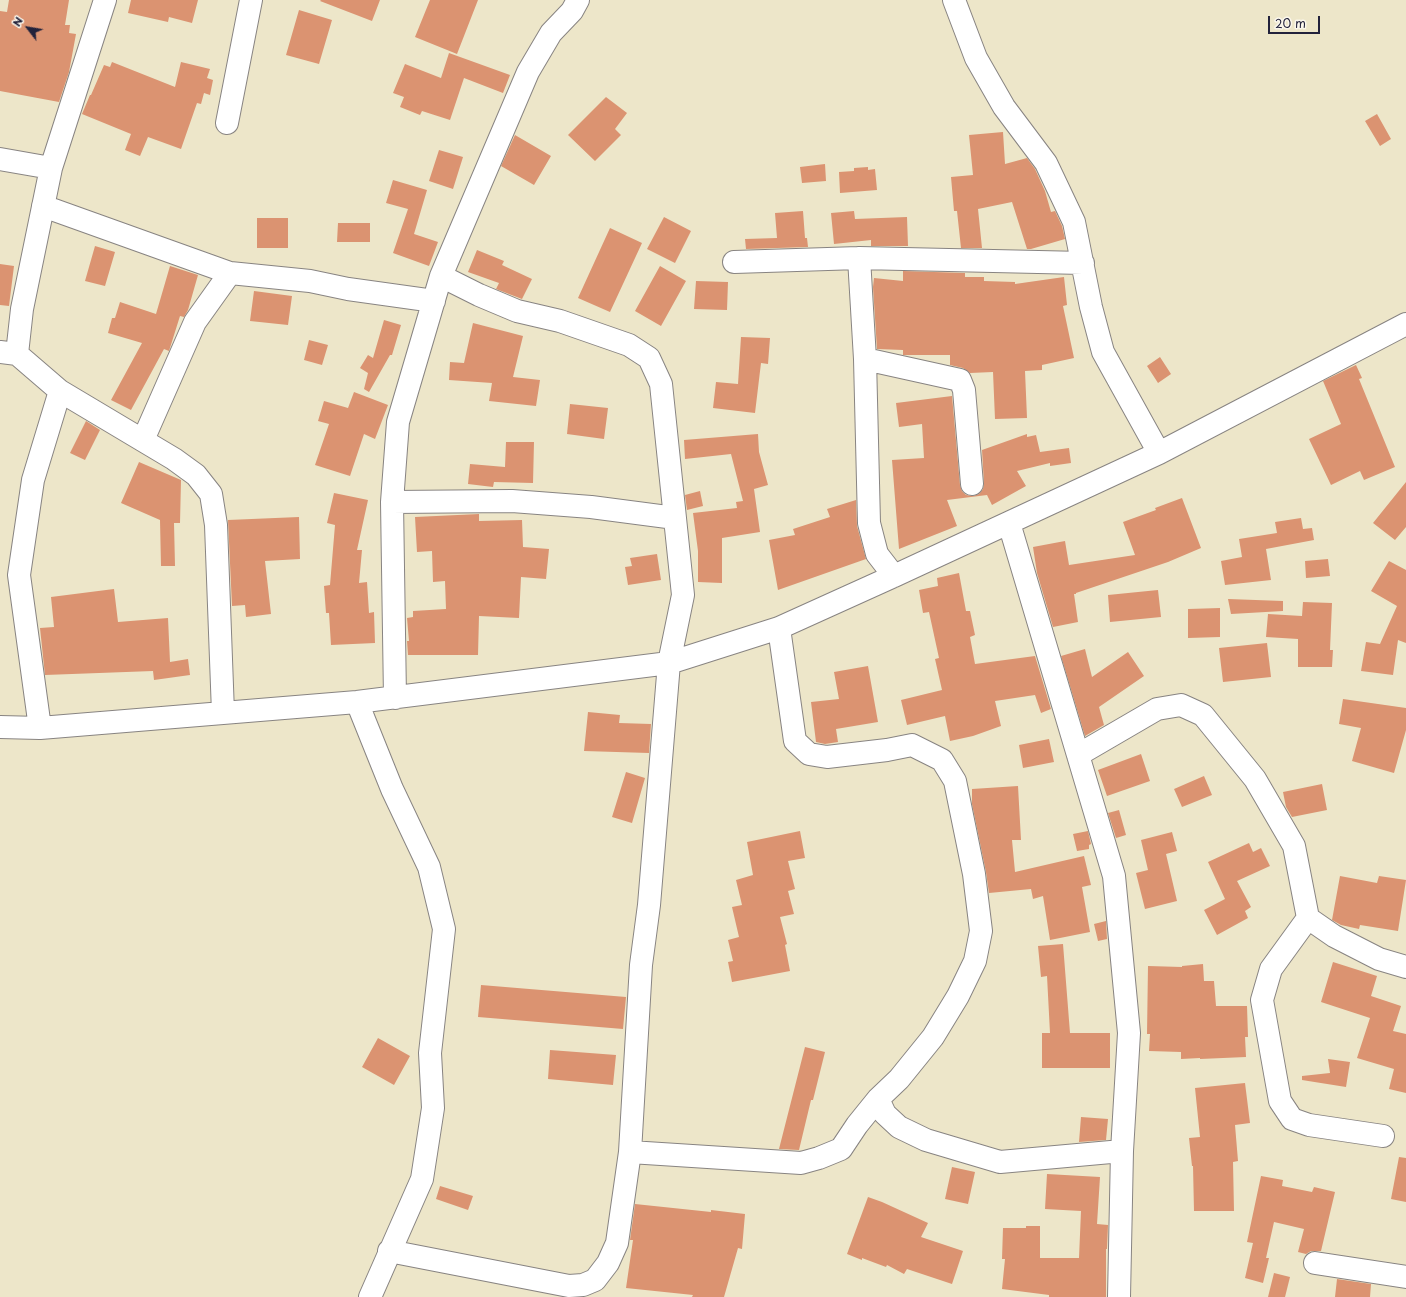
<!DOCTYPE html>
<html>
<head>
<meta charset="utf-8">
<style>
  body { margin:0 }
  #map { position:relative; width:1406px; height:1297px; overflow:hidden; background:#ede6c9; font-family:"Playpen Sans",sans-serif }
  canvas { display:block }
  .north { position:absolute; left:8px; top:8px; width:40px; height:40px; -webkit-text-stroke:3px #fbf7ec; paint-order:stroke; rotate:301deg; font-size:11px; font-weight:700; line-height:16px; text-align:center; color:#22223b }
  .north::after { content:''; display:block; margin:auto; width:14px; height:18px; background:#22223b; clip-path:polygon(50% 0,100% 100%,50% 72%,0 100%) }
  .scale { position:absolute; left:1268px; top:16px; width:52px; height:18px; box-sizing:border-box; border:2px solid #22223b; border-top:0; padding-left:5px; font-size:12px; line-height:14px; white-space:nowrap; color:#22223b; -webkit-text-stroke:3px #fbf7ec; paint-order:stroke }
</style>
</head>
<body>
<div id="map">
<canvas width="1406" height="1297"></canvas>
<div class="north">N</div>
<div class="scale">20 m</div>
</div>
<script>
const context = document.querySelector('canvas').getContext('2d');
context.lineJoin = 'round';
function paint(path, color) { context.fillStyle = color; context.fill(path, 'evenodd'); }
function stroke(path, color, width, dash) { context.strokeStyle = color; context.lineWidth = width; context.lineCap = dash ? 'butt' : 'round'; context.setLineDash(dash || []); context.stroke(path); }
paint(new Path2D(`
  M 9,0 L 69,0 L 65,25 L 70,25 L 69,33 L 76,34 L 69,72 L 59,102 L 0,91 L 0,11 L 7,12 Z
  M 131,0 L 198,0 L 192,23 L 169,17 L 168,22 L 128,13 Z
  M 321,0 L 380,0 L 372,21 L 320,1 Z
  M 430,0 L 478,0 L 457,54 L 415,37 Z
  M 299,10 L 332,20 L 319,64 L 286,55 Z
  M 449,53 L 510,75 L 503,93 L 464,78 L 450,120 L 422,111 L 420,115 L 400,107 L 404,97 L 393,93 L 405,64 L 441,78 Z
  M 112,62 L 175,87 L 181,62 L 210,69 L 207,78 L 213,80 L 210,95 L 204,93 L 201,104 L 197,103 L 181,149 L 148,137 L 140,156 L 125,150 L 131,134 L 82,114 L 90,95 L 91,95 L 104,65 L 110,67 Z
  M 606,97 L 627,113 L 615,129 L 621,135 L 595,161 L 568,135 Z
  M 1377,114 L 1391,139 L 1380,146 L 1365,121 Z
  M 1003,132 L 1005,164 L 1027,158 L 1035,169 L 1045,191 L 1051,212 L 1055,211 L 1062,226 L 1065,239 L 1031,249 L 1027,249 L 1012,202 L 978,209 L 982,248 L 961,248 L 957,211 L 954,211 L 951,177 L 973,175 L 969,135 Z
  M 515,135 L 551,156 L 534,185 L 501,166 Z
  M 439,150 L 463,157 L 453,189 L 429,181 Z
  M 825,164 L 826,181 L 802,183 L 800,167 Z
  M 868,167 L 868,170 L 875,169 L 877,190 L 840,193 L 839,172 L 854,171 L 854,168 Z
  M 393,180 L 427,190 L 414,234 L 438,242 L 429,266 L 393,253 L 408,209 L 386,203 Z
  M 803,211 L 805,238 L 807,238 L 808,247 L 746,249 L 745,239 L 777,238 L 775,213 Z
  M 854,211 L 855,219 L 907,217 L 908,246 L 871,246 L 871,240 L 834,244 L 831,213 Z
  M 664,217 L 691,231 L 675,263 L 647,249 Z
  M 257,218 L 288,218 L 288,248 L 257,248 Z
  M 338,223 L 370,223 L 370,242 L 337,242 Z
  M 610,228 L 642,243 L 610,312 L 578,298 Z
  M 95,246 L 115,252 L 105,286 L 85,281 Z
  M 477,250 L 504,261 L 502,265 L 532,279 L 522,299 L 496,289 L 499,283 L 468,272 Z
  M 0,264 L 14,266 L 9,306 L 0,305 Z
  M 170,266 L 198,275 L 188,310 L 184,317 L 180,316 L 169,351 L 164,349 L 131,410 L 111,400 L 142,343 L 108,333 L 112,318 L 115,318 L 120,302 L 156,314 Z
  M 660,266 L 686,281 L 661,326 L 635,311 Z
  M 903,271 L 965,273 L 965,277 L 984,277 L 984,281 L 1015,282 L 1015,284 L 1064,277 L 1067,305 L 1063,306 L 1074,358 L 1042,365 L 1042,370 L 1025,371 L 1027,418 L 995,419 L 993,372 L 970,373 L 963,368 L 950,365 L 950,355 L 903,355 L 903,350 L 877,349 L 873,287 L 874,278 L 903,281 Z
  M 696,281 L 728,282 L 727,310 L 694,309 Z
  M 254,291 L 292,296 L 288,325 L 250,321 Z
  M 384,320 L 401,325 L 392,355 L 390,355 L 369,392 L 364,389 L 368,373 L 360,368 L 368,355 L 373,358 Z
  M 473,323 L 523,336 L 513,377 L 540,380 L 536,406 L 489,401 L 492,383 L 449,380 L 450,362 L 464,363 Z
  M 741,337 L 770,338 L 768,364 L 761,363 L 755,413 L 713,408 L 716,382 L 738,384 Z
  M 309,340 L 328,345 L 322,365 L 304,360 Z
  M 1160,357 L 1171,374 L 1158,383 L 1147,366 Z
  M 1356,365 L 1362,378 L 1359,379 L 1395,467 L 1364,480 L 1360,471 L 1331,485 L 1309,439 L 1341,424 L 1323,381 Z
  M 354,392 L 388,405 L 375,439 L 364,434 L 350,476 L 315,465 L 329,424 L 318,421 L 324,401 L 348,408 Z
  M 952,396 L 960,485 L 962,491 L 966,495 L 973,496 L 979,494 L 983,489 L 984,483 L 982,450 L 1027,434 L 1027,437 L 1036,435 L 1040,452 L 1069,448 L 1071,463 L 1050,466 L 1050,463 L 1017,471 L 1026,486 L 992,505 L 987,495 L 947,500 L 957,526 L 899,549 L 892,460 L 924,458 L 922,424 L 899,427 L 896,403 Z
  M 570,404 L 608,408 L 604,439 L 567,434 Z
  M 86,421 L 100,430 L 85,460 L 70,453 Z
  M 758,434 L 759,452 L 768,485 L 754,489 L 760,532 L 722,538 L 722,583 L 698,582 L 698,551 L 693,513 L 737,508 L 736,502 L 743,501 L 731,454 L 685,459 L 684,440 Z
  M 506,442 L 534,442 L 533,483 L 494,482 L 493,487 L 468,484 L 470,464 L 505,467 Z
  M 139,462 L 181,480 L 180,523 L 174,523 L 175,566 L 161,566 L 160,520 L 121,503 Z
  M 1406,482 L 1406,527 L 1395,540 L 1373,523 Z
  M 700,491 L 703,506 L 687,510 L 685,495 Z
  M 334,493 L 368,500 L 357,550 L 362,550 L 359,583 L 367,582 L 369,613 L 374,612 L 375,643 L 331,645 L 329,613 L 326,613 L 324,586 L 330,585 L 335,525 L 327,523 Z
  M 1182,498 L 1201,548 L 1168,562 L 1076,593 L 1076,594 L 1074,594 L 1078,622 L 1053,627 L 1037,573 L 1033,547 L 1065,541 L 1069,565 L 1135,555 L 1123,522 L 1156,510 L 1155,508 Z
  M 856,500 L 857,526 L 866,559 L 778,590 L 769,540 L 795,535 L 793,529 L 830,517 L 827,509 Z
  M 479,514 L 479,521 L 522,520 L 523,547 L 549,549 L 546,579 L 521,577 L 519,618 L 479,616 L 478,655 L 408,655 L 407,641 L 409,641 L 407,618 L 413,617 L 413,611 L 446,609 L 445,581 L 433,582 L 432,551 L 417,552 L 415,517 Z
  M 299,517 L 300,559 L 265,561 L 271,614 L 246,617 L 245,605 L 232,606 L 228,520 Z
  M 1301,518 L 1303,529 L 1312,528 L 1314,540 L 1266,549 L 1271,580 L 1225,585 L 1221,561 L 1242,557 L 1239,539 L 1277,533 L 1275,522 Z
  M 657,554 L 661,580 L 628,585 L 625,567 L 632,566 L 630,558 Z
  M 1328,559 L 1330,576 L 1306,578 L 1305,561 Z
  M 1389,561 L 1406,570 L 1406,643 L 1398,640 L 1393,675 L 1361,671 L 1366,642 L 1380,644 L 1397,606 L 1371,591 Z
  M 959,573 L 966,611 L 970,611 L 975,635 L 970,637 L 975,664 L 1035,656 L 1051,709 L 1041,713 L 1035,695 L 995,701 L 1001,726 L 973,736 L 950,741 L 945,716 L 907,725 L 901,700 L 942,690 L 935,659 L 939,658 L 929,612 L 923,613 L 919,590 L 938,586 L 937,578 Z
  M 114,589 L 118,622 L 168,618 L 170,662 L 188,659 L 190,675 L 154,680 L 153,671 L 45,675 L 40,628 L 54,627 L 51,597 Z
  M 1158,590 L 1161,617 L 1110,622 L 1108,595 Z
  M 1228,599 L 1283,601 L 1283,611 L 1231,614 Z
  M 1303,602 L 1332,603 L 1330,650 L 1333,650 L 1332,667 L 1298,667 L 1298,639 L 1266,637 L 1268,614 L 1302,616 Z
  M 1220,608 L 1220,637 L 1188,638 L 1188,609 Z
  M 1267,643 L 1271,677 L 1223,682 L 1219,648 Z
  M 1085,649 L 1092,677 L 1128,652 L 1144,676 L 1099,707 L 1104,725 L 1085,736 L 1061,656 Z
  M 868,666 L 878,722 L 836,729 L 838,742 L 825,744 L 816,742 L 811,702 L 839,699 L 834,672 Z
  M 1343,699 L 1406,708 L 1406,730 L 1394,773 L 1352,761 L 1361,728 L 1339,724 Z
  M 588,712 L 620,715 L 619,723 L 651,724 L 649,753 L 584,751 Z
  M 1049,739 L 1054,762 L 1023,768 L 1019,745 Z
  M 1141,754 L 1150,781 L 1107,796 L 1098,770 Z
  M 626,772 L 645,778 L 632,823 L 612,817 Z
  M 1204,776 L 1212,795 L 1182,807 L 1174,789 Z
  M 1322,784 L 1327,810 L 1292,817 L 1286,807 L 1283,792 Z
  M 1018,786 L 1021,840 L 1012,840 L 1015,872 L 1084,856 L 1091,885 L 1082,887 L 1090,932 L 1050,940 L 1043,896 L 1033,899 L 1031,889 L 989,893 L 986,872 L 972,804 L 972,789 Z
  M 1119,810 L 1126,835 L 1116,838 L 1108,813 Z
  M 800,831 L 805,858 L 788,861 L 795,889 L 788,891 L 794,914 L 780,917 L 787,944 L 785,945 L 790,971 L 732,982 L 728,962 L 733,961 L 728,940 L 739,937 L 732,907 L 742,905 L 736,880 L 753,875 L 747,842 Z
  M 1088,831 L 1091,844 L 1089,845 L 1089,849 L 1077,851 L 1073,834 Z
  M 1172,832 L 1177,851 L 1166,854 L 1177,901 L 1145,909 L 1136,873 L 1148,870 L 1141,840 Z
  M 1249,843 L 1253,852 L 1261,848 L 1270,866 L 1237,881 L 1251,907 L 1245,911 L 1248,918 L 1217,935 L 1204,910 L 1225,899 L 1208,862 Z
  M 1340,876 L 1377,883 L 1379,876 L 1406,880 L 1398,931 L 1360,925 L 1359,929 L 1341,925 L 1332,920 Z
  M 1106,921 L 1107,939 L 1098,941 L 1094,924 Z
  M 1063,944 L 1070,1033 L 1110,1033 L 1110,1068 L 1042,1068 L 1042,1033 L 1050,1033 L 1047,976 L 1041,977 L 1038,946 Z
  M 1333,962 L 1377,976 L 1371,996 L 1401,1006 L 1393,1031 L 1406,1034 L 1406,1093 L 1389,1089 L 1394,1069 L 1357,1058 L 1370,1018 L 1321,1002 Z
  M 1203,964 L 1204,981 L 1214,981 L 1216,1006 L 1247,1006 L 1248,1037 L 1245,1037 L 1246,1057 L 1200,1059 L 1200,1058 L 1181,1059 L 1181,1052 L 1149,1051 L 1150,1034 L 1147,1034 L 1148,966 L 1182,967 L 1182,966 Z
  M 481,985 L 626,997 L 623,1029 L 478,1017 Z
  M 378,1038 L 410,1056 L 394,1085 L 362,1067 Z
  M 805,1047 L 825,1052 L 813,1100 L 811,1100 L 799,1150 L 779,1149 Z
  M 550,1050 L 616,1055 L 613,1085 L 548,1079 Z
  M 1328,1059 L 1350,1062 L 1346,1087 L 1302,1080 L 1302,1076 L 1330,1073 Z
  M 1245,1083 L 1250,1123 L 1235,1125 L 1238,1161 L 1233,1162 L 1234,1211 L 1194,1211 L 1193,1166 L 1192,1166 L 1189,1138 L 1200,1137 L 1195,1088 Z
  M 1081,1117 L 1108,1119 L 1106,1140 L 1079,1142 Z
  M 1399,1157 L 1406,1158 L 1406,1202 L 1391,1199 Z
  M 952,1167 L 975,1172 L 968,1204 L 945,1199 Z
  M 1047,1174 L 1100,1177 L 1097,1224 L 1108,1225 L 1107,1249 L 1106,1249 L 1106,1297 L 1049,1297 L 1049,1295 L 1002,1289 L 1005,1259 L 1002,1259 L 1003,1228 L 1026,1228 L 1026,1226 L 1040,1226 L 1040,1258 L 1079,1258 L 1081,1211 L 1045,1209 Z
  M 1261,1176 L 1283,1180 L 1282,1186 L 1312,1192 L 1314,1187 L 1335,1192 L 1321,1251 L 1311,1251 L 1306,1254 L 1298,1252 L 1304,1229 L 1274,1222 L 1266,1258 L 1269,1258 L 1263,1283 L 1245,1278 L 1253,1243 L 1247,1242 Z
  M 440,1186 L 473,1196 L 468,1210 L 436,1199 Z
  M 868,1197 L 882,1202 L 928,1223 L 921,1237 L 963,1251 L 952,1284 L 907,1269 L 904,1274 L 887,1265 L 886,1267 L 862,1258 L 862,1260 L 847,1254 Z
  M 635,1204 L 711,1212 L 711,1210 L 745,1214 L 742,1249 L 738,1248 L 724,1297 L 692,1297 L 693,1295 L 626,1288 L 633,1240 L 630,1240 Z
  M 1274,1273 L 1290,1277 L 1285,1297 L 1268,1297 Z
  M 1337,1279 L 1371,1284 L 1370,1297 L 1335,1297 Z`), '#db9371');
const minor = new Path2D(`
  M 954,0 L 976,58 L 1004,107 L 1046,163 L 1074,222 L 1091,307 L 1103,352 L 1159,453
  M 227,123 L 251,0
  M 0,159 L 51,168
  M 43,206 L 230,273 L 310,281 L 348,289 L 434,301
  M 859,258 L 865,359 L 869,523 L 877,554 L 894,576
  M 734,262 L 859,258 L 1083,263
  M 0,352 L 17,354 L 60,391 L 33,480 L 19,575 L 40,728
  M 17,354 L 22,309 L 51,168 L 105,0
  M 865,359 L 960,380 L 964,390 L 972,484
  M 60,391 L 174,459 L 196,475 L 211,494 L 216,525 L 223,713
  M 143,440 L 195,322 L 230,273
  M 392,502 L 512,501 L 591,507 L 675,518
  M 1009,523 L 1114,876 L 1129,1033 L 1122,1151 L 1119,1297
  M 395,698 L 392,502 L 398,422 L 441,276 L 528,72 L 551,33 L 572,11 L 578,0
  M 357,702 L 392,789 L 429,867 L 444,929 L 430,1053 L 433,1108 L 422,1179 L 370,1297
  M 0,727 L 40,728 L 357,702 L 669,663 L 779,628 L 894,576 L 1159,453 L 1406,324
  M 1078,755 L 1157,709 L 1181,705 L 1203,715 L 1255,779 L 1294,846 L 1308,918 L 1334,936 L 1379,959 L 1406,967
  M 1308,918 L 1271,969 L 1262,1000 L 1280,1101 L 1292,1119 L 1309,1125 L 1383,1136
  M 878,1099 L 885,1114 L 899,1127 L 926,1140 L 1000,1162 L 1122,1151
  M 630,1152 L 801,1163 L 819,1158 L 841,1149 L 857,1125 L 878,1099 L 899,1079 L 933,1037 L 958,996 L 975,961 L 981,931 L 974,874 L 955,781 L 942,760 L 912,745 L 887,750 L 827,757 L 809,754 L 795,741 L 779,628
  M 389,1251 L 569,1286 L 583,1285 L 595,1280 L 608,1263 L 617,1243 L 630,1152 L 641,965 L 649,905 L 669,663 L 683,595 L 661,384 L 649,358 L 629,345 L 560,321 L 517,311 L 479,295 L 441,276
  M 1315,1263 L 1406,1277`);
stroke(minor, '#888482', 24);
stroke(minor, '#fff', 22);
</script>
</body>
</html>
